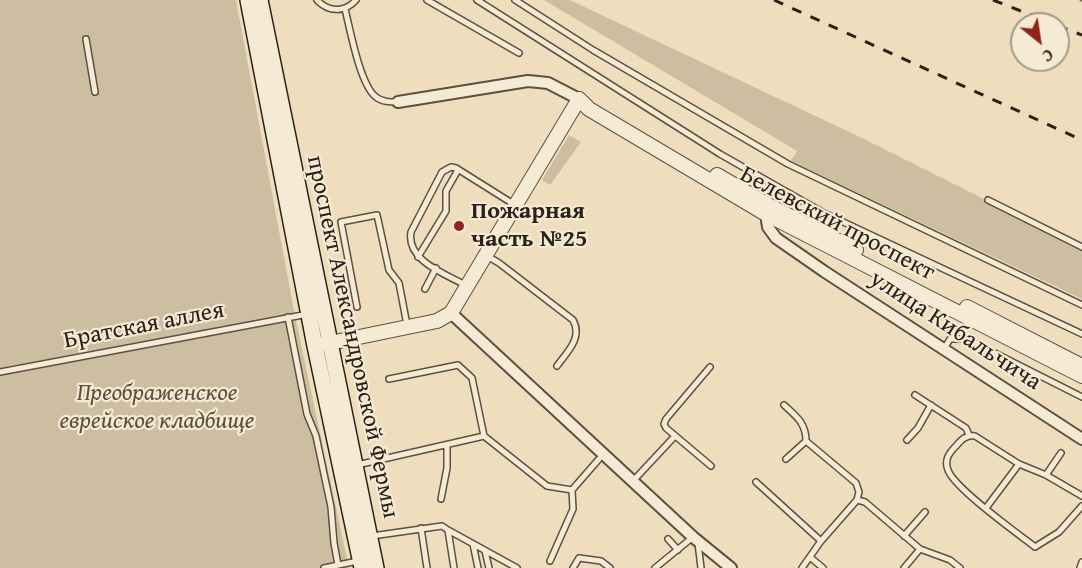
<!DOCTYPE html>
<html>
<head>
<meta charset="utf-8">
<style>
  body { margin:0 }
  #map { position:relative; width:1082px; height:568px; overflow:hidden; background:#efdebd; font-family:"Gentium Book Plus",serif }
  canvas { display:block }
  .north { position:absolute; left:1010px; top:12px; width:60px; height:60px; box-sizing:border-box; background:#f5ead4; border:2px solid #a49a89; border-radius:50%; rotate:150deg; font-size:16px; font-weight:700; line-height:24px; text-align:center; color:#2b2119 }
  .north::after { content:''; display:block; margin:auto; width:21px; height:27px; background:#8f2418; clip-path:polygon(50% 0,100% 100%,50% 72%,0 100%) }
</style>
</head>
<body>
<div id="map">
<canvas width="1082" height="568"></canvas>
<div class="north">С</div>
</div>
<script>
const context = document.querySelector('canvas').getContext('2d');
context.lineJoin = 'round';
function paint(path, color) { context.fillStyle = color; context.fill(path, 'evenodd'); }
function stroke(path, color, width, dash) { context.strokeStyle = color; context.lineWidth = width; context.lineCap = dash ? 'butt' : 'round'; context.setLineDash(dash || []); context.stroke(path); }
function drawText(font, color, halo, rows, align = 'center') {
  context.font = font + ' "Gentium Book Plus",serif'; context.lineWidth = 4.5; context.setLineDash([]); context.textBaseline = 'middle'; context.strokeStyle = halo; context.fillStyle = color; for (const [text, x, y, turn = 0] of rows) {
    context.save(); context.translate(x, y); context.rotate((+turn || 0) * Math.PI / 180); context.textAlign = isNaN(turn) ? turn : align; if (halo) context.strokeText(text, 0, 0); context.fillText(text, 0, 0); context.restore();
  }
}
paint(new Path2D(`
  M 0,0 L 236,0 L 295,316 L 349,568 L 0,568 Z
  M 544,0 L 569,0 L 574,2 L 862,138 L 1082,248 L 1082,299 L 791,161 L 797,151 Z
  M 569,135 L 581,142 L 550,185 L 542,180 Z`), '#cebea1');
stroke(new Path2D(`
  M 1081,0 L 1082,0`), '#786c5a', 3);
const service = new Path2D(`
  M 317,0 C 328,12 345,13 356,0
  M 427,0 L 519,53
  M 477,0 L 720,154 L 822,212 L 1082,334
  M 515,0 L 593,50 L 788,164 L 1082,305
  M 345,9 C 350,29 360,85 376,97 C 382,102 390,102 398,102
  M 86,39 L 95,92
  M 988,200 L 1082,247
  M 487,256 L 499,263 L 573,320 C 583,338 567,352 557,366
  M 418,257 L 446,211 L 446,191 L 458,170
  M 467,286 C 446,274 406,261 411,232 L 442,172 L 451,167 L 456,168 L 515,205
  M 425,289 L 436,268
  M 357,307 L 341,222 L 377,215 L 389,270 L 399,283 L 407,325
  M 288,317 L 307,414 L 316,436 L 331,507 L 334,543 L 338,565
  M 944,349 L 950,339 L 967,339 L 1082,397
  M 710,367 L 666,419 L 664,424 L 666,428 L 711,466
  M 0,372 L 308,314
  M 389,379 L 458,365 L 472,378 L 484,436
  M 915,395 L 966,428 L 969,435
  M 784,405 C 796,416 806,423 806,441 L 856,483 L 859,492 L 857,500 L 821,541 L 802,568
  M 907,440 L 918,428 L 931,405
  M 786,459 L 806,441
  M 357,465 L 484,436 L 547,486 L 572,490 L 599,459
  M 1046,475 L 1061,453
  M 633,481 L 675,436
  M 756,482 L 821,541
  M 1082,496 L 1046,475 L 1019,464 L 975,436 C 966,435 962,439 956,446 C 949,453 944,460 948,470 C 954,488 1017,533 1035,547 L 1059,532 L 1082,506
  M 441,499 L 447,468 L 447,445
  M 857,500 L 865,502 L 920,549
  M 986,508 L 1019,464
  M 421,528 L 427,568
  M 448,530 L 517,568
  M 372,536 L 442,526 L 448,530 L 454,568
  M 904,536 L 925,512
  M 668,539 L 678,550
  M 698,543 L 701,568
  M 473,544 L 478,568
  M 485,551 L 489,568
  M 811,558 L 823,568
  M 550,561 L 573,509 L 572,490
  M 324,568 L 358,561
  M 573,568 L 579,558 L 601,561 L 610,568
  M 655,568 L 693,537
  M 904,568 L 920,549 L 950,560 L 960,568
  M 1080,568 L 1082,562`);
const minor = new Path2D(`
  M 398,102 L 528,81 L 548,83 L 579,99
  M 768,209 L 766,214 L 768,227 L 776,238 L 825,272 L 1082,439
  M 451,313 L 693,537 L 731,568`);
const tertiary = new Path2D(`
  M 579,99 L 589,109 L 766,214 L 1082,376
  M 717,175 L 770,206 L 856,250
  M 967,307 L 1082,366
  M 320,345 L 437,321 L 451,313 L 579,99`);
const secondary = new Path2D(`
  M 248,0 L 315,346 L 362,568
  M 260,0 L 376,568`);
stroke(service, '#5c5042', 8);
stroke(minor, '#5c5042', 14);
stroke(tertiary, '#5c5042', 16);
stroke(secondary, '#2b2119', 18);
stroke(service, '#f5ead4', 5);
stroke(minor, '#f5ead4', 10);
stroke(tertiary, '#f5ead4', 14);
stroke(secondary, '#f5ead4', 15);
stroke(new Path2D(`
  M 774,0 L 1082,140
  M 993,0 L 1054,24
  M 1058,26 L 1082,35`), '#2b2119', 3, [10, 10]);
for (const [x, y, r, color] of [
  [459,226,6,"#8f2418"]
]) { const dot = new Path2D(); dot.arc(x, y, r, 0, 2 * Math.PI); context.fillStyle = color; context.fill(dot); stroke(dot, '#f5ead4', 2); }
drawText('bold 24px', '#2b2119', '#f5ead4', [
  ["Пожарная",471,212],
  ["часть №25",471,240]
], 'left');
drawText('24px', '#2b2119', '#f5ead4', [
  ["Белевский проспект",837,224,28],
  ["Братская аллея",144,326,-11],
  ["улица Кибальчича",955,331,33],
  ["проспект Александровской Фермы",352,337,78]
]);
drawText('italic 24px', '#5c5042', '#f5ead4', [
  ["Преображенское",157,394],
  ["еврейское кладбище",157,422]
]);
</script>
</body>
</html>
